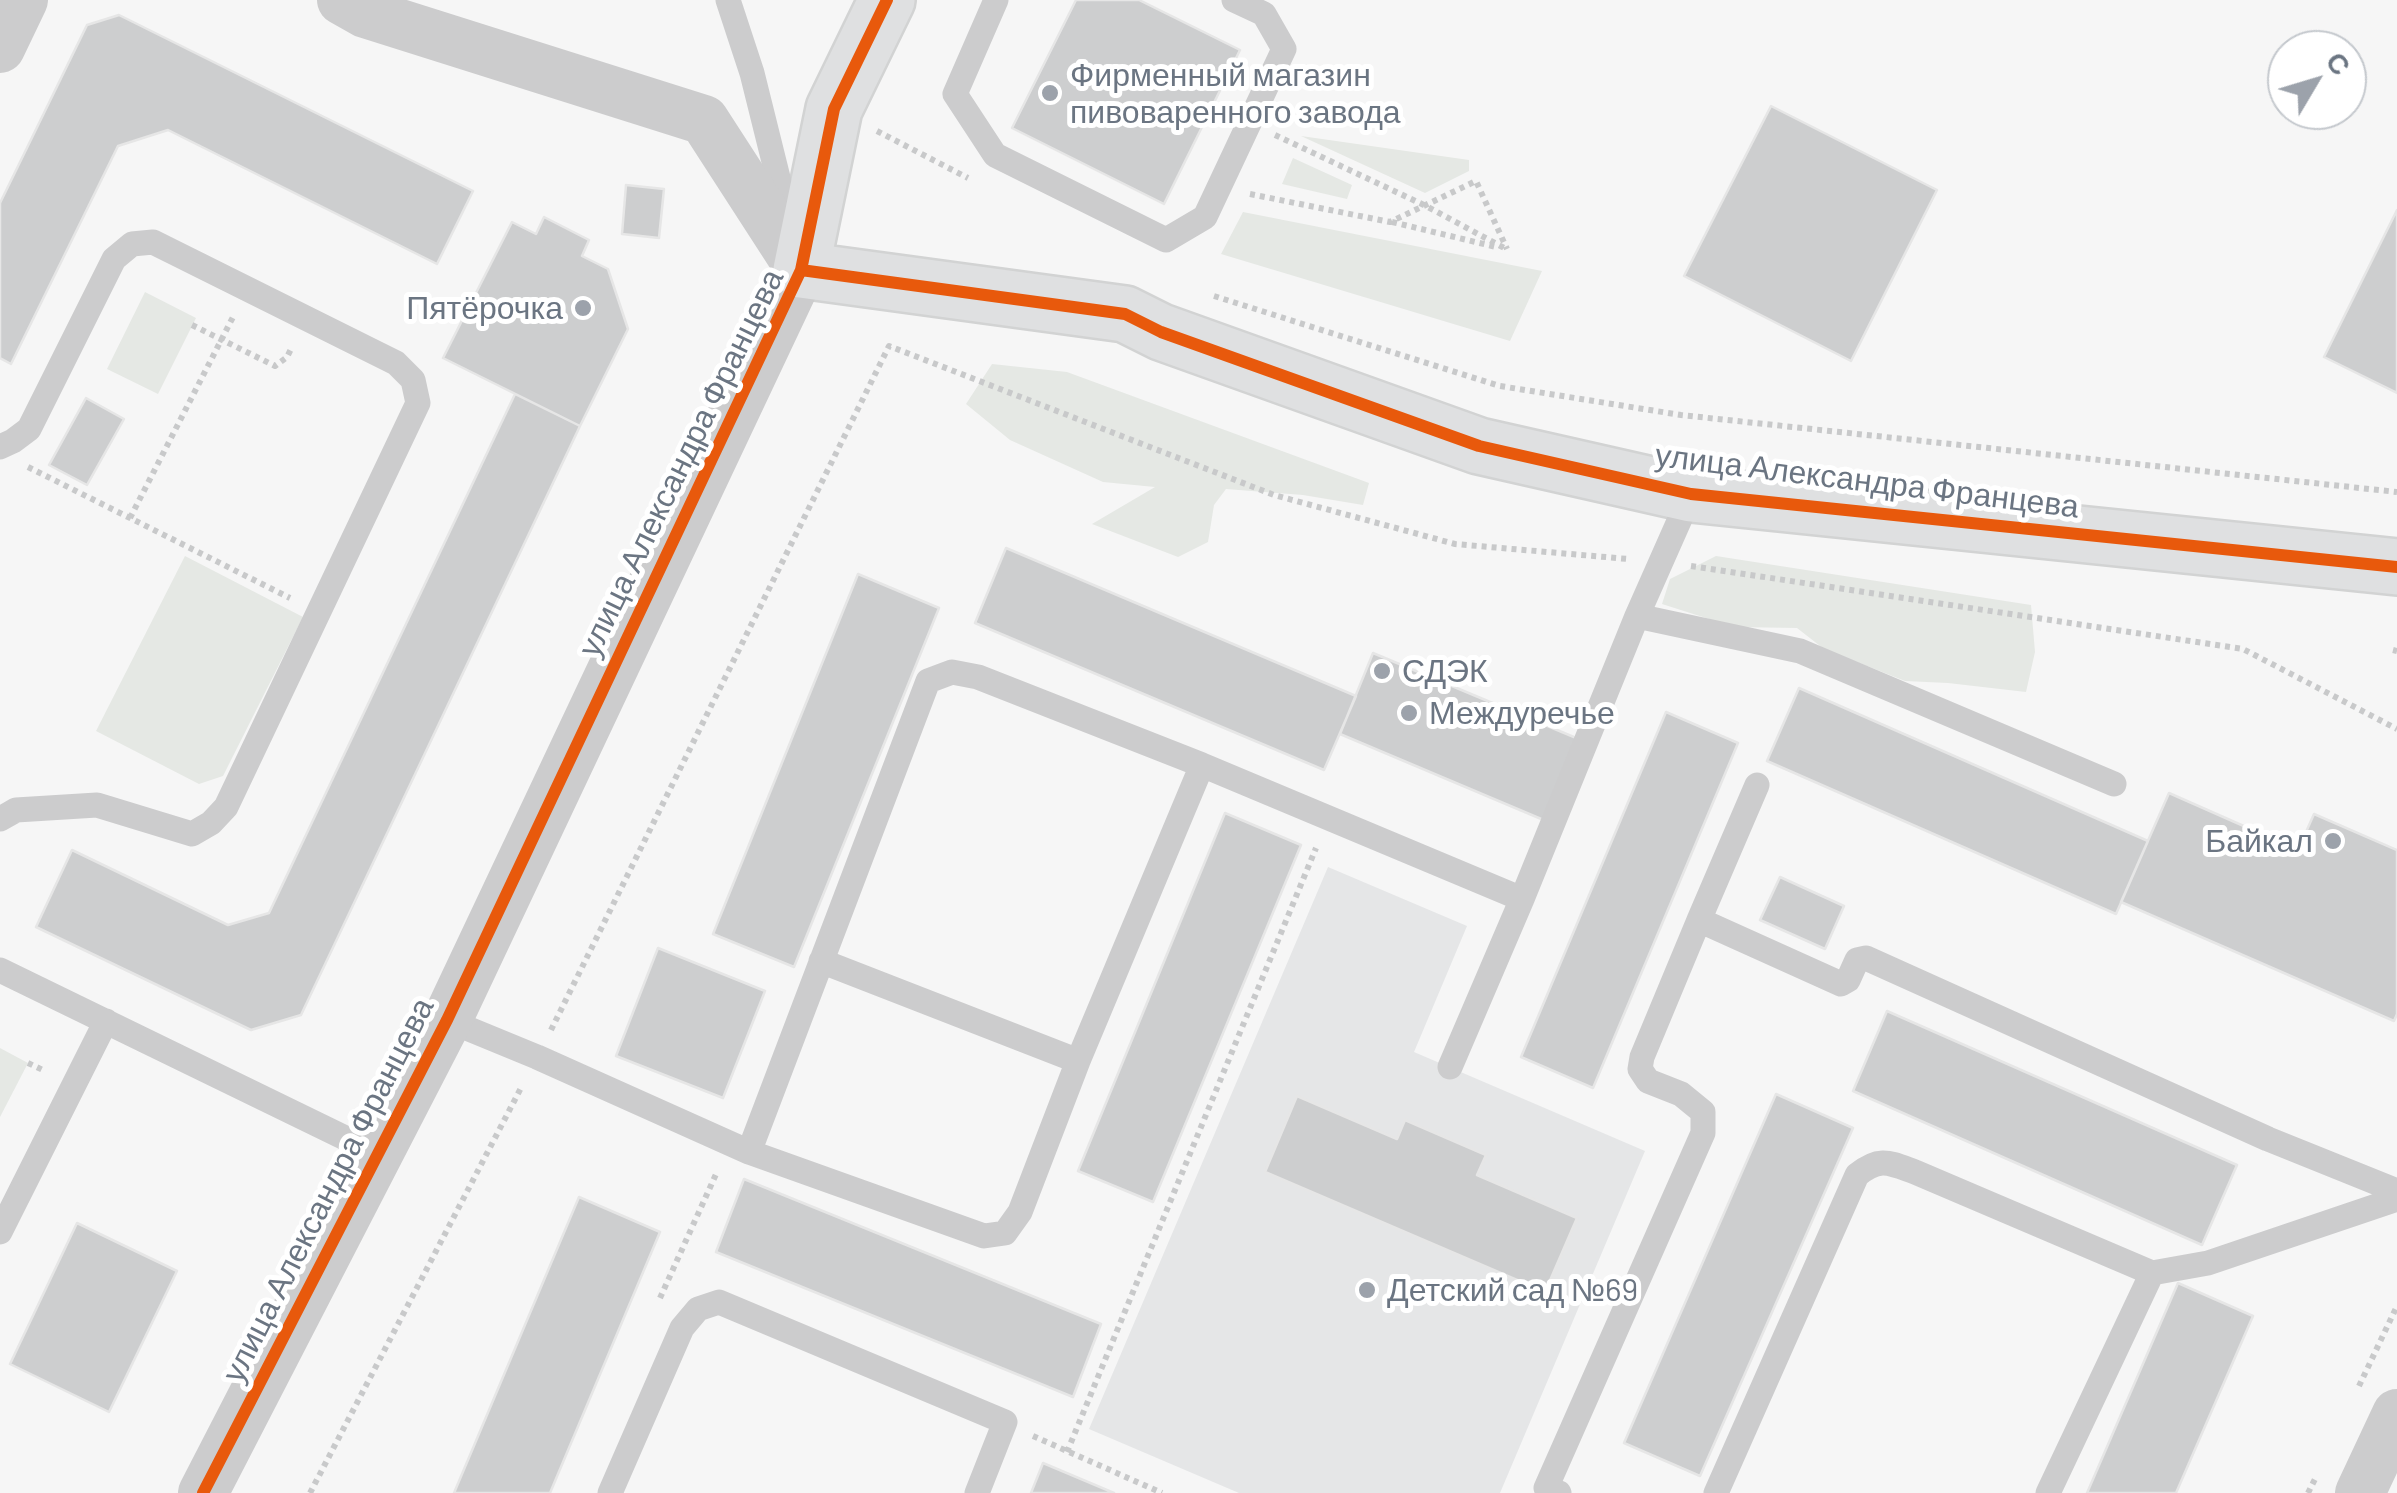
<!DOCTYPE html>
<html>
<head>
<meta charset="utf-8">
<style>
  body { margin:0 }
  #map { position:relative; width:2397px; height:1493px; overflow:hidden; background:#f6f6f6; font-family:Barlow,sans-serif }
  canvas { display:block }
  .north { position:absolute; left:2267px; top:30px; width:100px; height:100px; box-sizing:border-box; background:#fff; border:2px solid #c4c8cd; border-radius:50%; rotate:52deg; font-size:28px; font-weight:700; line-height:40px; text-align:center; color:#6b7582 }
  .north::after { content:''; display:block; margin:auto; width:35px; height:45px; background:#9ca2ab; clip-path:polygon(50% 0,100% 100%,50% 72%,0 100%) }
</style>
</head>
<body>
<div id="map">
<canvas width="2397" height="1493"></canvas>
<div class="north">С</div>
</div>
<script>
const context = document.querySelector('canvas').getContext('2d');
context.lineJoin = 'round';
function paint(path, color) { context.fillStyle = color; context.fill(path, 'evenodd'); }
function stroke(path, color, width, dash) { context.strokeStyle = color; context.lineWidth = width; context.lineCap = dash ? 'butt' : 'round'; context.setLineDash(dash || []); context.stroke(path); }
function drawText(font, color, halo, rows, align = 'center') {
  context.font = font + ' Barlow,sans-serif'; context.lineWidth = 10; context.setLineDash([]); context.textBaseline = 'middle'; context.strokeStyle = halo; context.fillStyle = color; for (const [text, x, y, turn = 0] of rows) {
    context.save(); context.translate(x, y); context.rotate((+turn || 0) * Math.PI / 180); context.textAlign = isNaN(turn) ? turn : align; if (halo) context.strokeText(text, 0, 0); context.fillText(text, 0, 0); context.restore();
  }
}
paint(new Path2D(`
  M 1328,867 L 1467,926 L 1414,1052 L 1645,1151 L 1500,1493 L 1239,1493 L 1089,1429 Z`), '#e5e6e7');
paint(new Path2D(`
  M 1301,136 L 1469,160 L 1469,171 L 1425,193 Z
  M 1293,158 L 1352,185 L 1347,199 L 1282,184 Z
  M 1243,212 L 1542,271 L 1510,341 L 1221,254 Z
  M 145,292 L 196,318 L 158,394 L 107,369 Z
  M 992,364 L 1067,372 L 1369,483 L 1363,505 L 1303,495 L 1226,489 L 1214,505 L 1208,542 L 1178,557 L 1092,524 L 1155,487 L 1103,482 L 1010,440 L 966,404 Z
  M 185,556 L 303,617 L 223,776 L 199,784 L 96,731 Z
  M 1716,556 L 2031,605 L 2035,652 L 2026,692 L 1948,683 L 1905,681 L 1824,649 L 1797,628 L 1734,627 L 1662,604 L 1670,579 Z
  M 0,1048 L 28,1063 L 0,1117 Z`), '#e5e8e4');
const building = new Path2D(`
  M 1076,0 L 1139,0 L 1240,50 L 1164,204 L 1012,128 Z
  M 119,15 L 473,191 L 437,264 L 168,130 L 118,146 L 11,364 L 0,358 L 0,203 L 87,25 Z
  M 1771,106 L 1937,190 L 1851,361 L 1684,276 Z
  M 626,185 L 664,189 L 659,238 L 622,234 Z
  M 2397,210 L 2397,393 L 2324,357 Z
  M 544,217 L 589,240 L 582,256 L 608,269 L 628,329 L 580,426 L 443,358 L 512,222 L 536,234 Z
  M 515,394 L 580,426 L 301,1015 L 251,1030 L 36,927 L 72,850 L 228,925 L 269,913 Z
  M 86,398 L 124,419 L 87,485 L 49,465 Z
  M 1006,548 L 1356,696 L 1324,770 L 975,623 Z
  M 858,574 L 939,608 L 794,967 L 713,934 Z
  M 1373,653 L 1581,740 L 1546,821 L 1340,734 Z
  M 1799,688 L 2148,841 L 2116,914 L 1767,761 Z
  M 1666,712 L 1738,743 L 1593,1088 L 1521,1057 Z
  M 2169,793 L 2298,850 L 2314,814 L 2397,850 L 2397,1014 L 2394,1021 L 2121,902 Z
  M 1225,813 L 1301,845 L 1153,1202 L 1078,1171 Z
  M 1780,877 L 1844,906 L 1825,949 L 1760,920 Z
  M 658,948 L 765,991 L 723,1098 L 616,1056 Z
  M 1887,1011 L 2237,1165 L 2202,1245 L 1853,1091 Z
  M 1776,1094 L 1853,1128 L 1700,1476 L 1624,1443 Z
  M 1297,1096 L 1397,1139 L 1405,1120 L 1486,1155 L 1477,1175 L 1577,1218 L 1545,1292 L 1265,1172 Z
  M 744,1179 L 1101,1324 L 1073,1397 L 716,1252 Z
  M 579,1197 L 660,1232 L 550,1493 L 454,1493 Z
  M 77,1223 L 177,1271 L 109,1412 L 10,1364 Z
  M 2178,1283 L 2253,1316 L 2176,1493 L 2087,1493 Z
  M 1043,1463 L 1114,1493 L 1031,1493 Z`);
paint(building, '#cdcecf');
stroke(building, '#e6e6e6', 2.5);
const secondary = new Path2D(`
  M 887,0 L 834,109 L 801,270 L 1125,314 L 1161,332 L 1479,446 L 1691,494 L 2397,567`);
stroke(secondary, '#d2d3d3', 60);
stroke(new Path2D(`
  M 877,131 L 968,178
  M 1275,135 L 1426,206 L 1506,249
  M 1250,194 L 1390,222 L 1476,181 L 1507,249
  M 1392,222 L 1496,247
  M 1214,296 L 1500,386 L 1681,415 L 2397,492
  M 192,325 L 275,366 L 287,357 L 292,347
  M 28,467 L 290,598
  M 130,518 L 233,317
  M 1691,566 L 2243,649 L 2397,729
  M 2393,650 L 2397,651
  M 551,1030 L 889,346 L 1274,495 L 1455,544 L 1628,559
  M 28,1063 L 45,1071
  M 660,1298 L 717,1172
  M 2359,1386 L 2397,1306
  M 1033,1436 L 1162,1493
  M 1067,1452 L 1316,848
  M 310,1493 L 522,1086
  M 2308,1493 L 2315,1479`), '#c8c9ca', 6, [5, 5]);
stroke(new Path2D(`
  M 728,0 L 752,73 L 790,226
  M 996,0 L 955,94 L 995,155 L 1166,240 L 1205,217 L 1284,49 L 1264,14 L 1234,0
  M 0,447 L 13,441 L 29,429 L 114,259 L 132,244 L 153,242 L 396,363 L 413,380 L 418,403 L 226,807 L 211,823 L 192,834 L 97,805 L 16,810 L 0,819
  M 1637,616 L 1800,651 L 2114,784
  M 1699,920 L 1757,785
  M 821,961 L 1078,1061
  M 0,970 L 378,1154
  M 447,1020 L 537,1057 L 749,1152 L 984,1236 L 1005,1233 L 1020,1212 L 1078,1061 L 1202,765
  M 1450,1067 L 1522,899
  M 749,1152 L 928,681 L 952,672 L 978,677 L 1202,765 L 1522,899 L 1637,616 L 1691,494
  M 0,1232 L 106,1021
  M 610,1493 L 682,1328 L 698,1309 L 719,1302 L 1005,1422 L 977,1493
  M 1559,1493 L 1546,1488 L 1703,1133 L 1703,1112 L 1681,1094 L 1648,1081 L 1640,1069 L 1642,1057 L 1699,920 L 1841,984 L 1848,980 L 1857,960 L 1866,958 L 2268,1139 L 2397,1191
  M 1716,1493 L 1857,1175 C 1880,1156 1890,1163 1915,1172 L 2152,1273 L 2208,1263 L 2397,1199
  M 2048,1493 L 2152,1273`), '#cccccd', 25);
stroke(new Path2D(`
  M 0,48 L 23,0
  M 203,1493 L 447,1020 L 801,270 L 704,120 L 365,13 L 342,0
  M 2360,1493 L 2397,1414`), '#cccccd', 50);
stroke(secondary, '#dfe0e1', 55);
stroke(new Path2D(`
  M 801,270 L 1125,314 L 1161,332 L 1479,446 L 1691,494 L 2397,567
  M 203,1493 L 447,1020 L 801,270 L 834,109 L 887,0`), '#e8590c', 12);
for (const [x, y, r, color] of [
  [1050,93,10,"#9ca2ab"],
  [583,308,10,"#9ca2ab"],
  [1382,671,10,"#9ca2ab"],
  [1409,713,10,"#9ca2ab"],
  [2333,841,10,"#9ca2ab"],
  [1367,1290,10,"#9ca2ab"]
]) { const dot = new Path2D(); dot.arc(x, y, r, 0, 2 * Math.PI); context.fillStyle = color; context.fill(dot); stroke(dot, '#fff', 4); }
drawText('32px', '#6b7582', '#fff', [
  ["Фирменный магазин",1070,75],
  ["пивоваренного завода",1070,112],
  ["Пятёрочка",563,308,"right"],
  ["СДЭК",1402,671],
  ["Междуречье",1429,713],
  ["Байкал",2313,841,"right"],
  ["Детский сад №69",1387,1290]
], 'left');
drawText('32px', '#6b7582', '#fff', [
  ["улица Александра Францева",681,463,-64],
  ["улица Александра Францева",1867,481,7],
  ["улица Александра Францева",328,1190,-63]
]);
</script>
</body>
</html>
